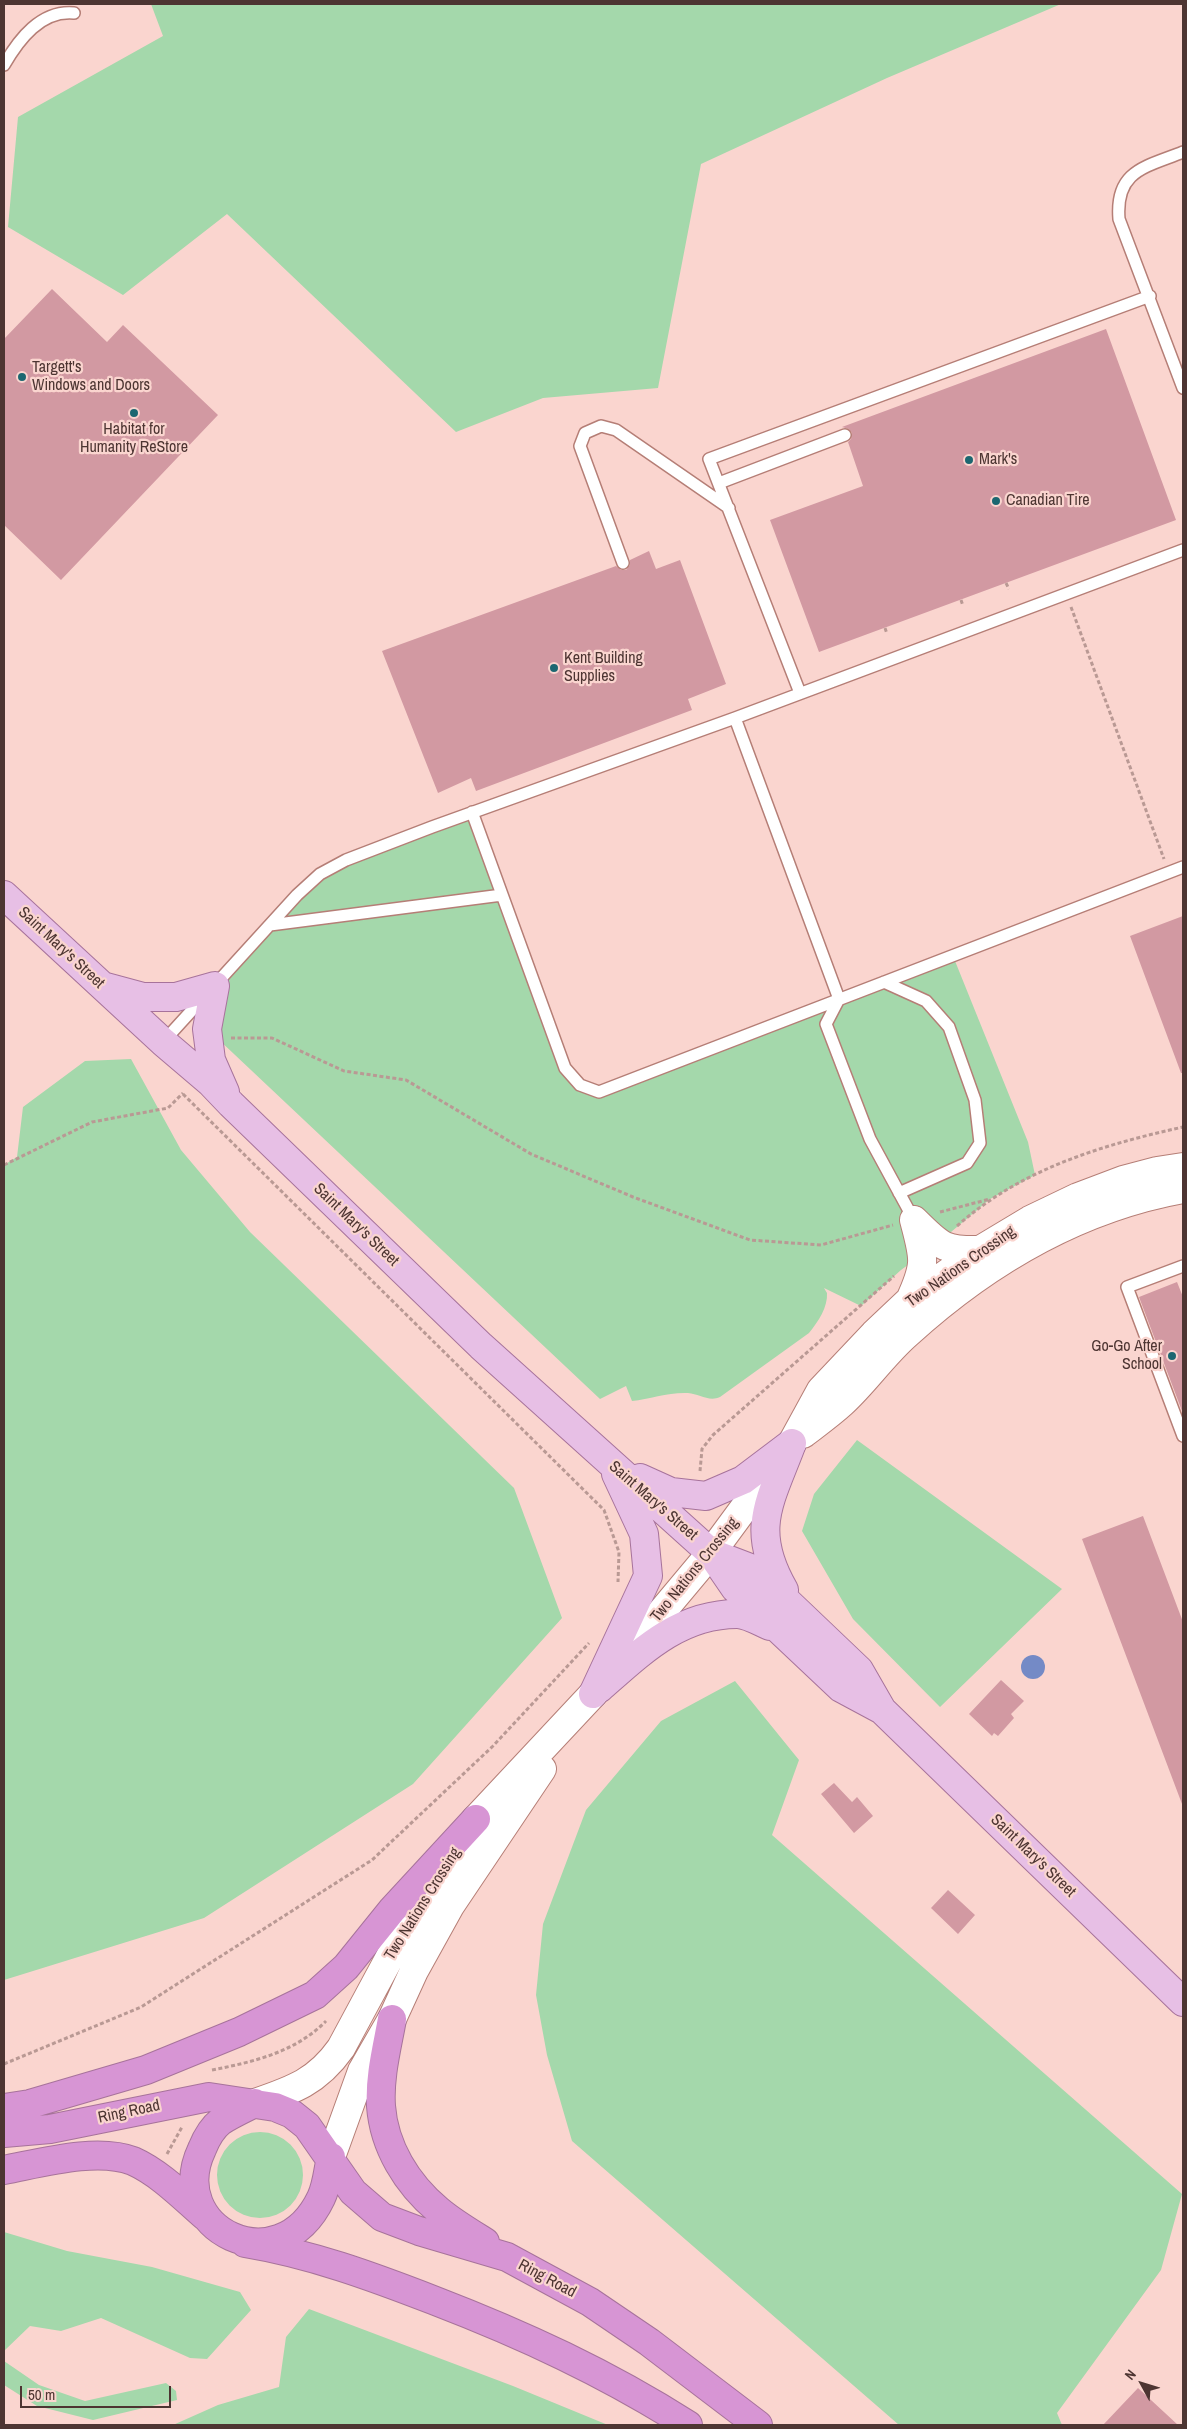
<!DOCTYPE html>
<html>
<head>
<meta charset="utf-8">
<style>
  body { margin:0 }
  #map { position:relative; width:1187px; height:2429px; overflow:hidden; background:#fad5cf; font-family:"Archivo Narrow",sans-serif }
  canvas { display:block }
  .frame { position:absolute; inset:0; border:5px solid #4d3532; pointer-events:none }
  .north { position:absolute; left:1117px; top:2359px; width:50px; height:50px; -webkit-text-stroke:4px #fad5cf; paint-order:stroke; rotate:309deg; font-size:14px; font-weight:700; line-height:20px; text-align:center; color:#4d3532 }
  .north::after { content:''; display:block; margin:auto; width:18px; height:22px; background:#4d3532; clip-path:polygon(50% 0,100% 100%,50% 72%,0 100%) }
  .scale { position:absolute; left:20px; top:2386px; width:151px; height:22px; box-sizing:border-box; border:2px solid #4d3532; border-top:0; padding-left:6px; font-size:15px; line-height:18px; white-space:nowrap; color:#4d3532; -webkit-text-stroke:4px #fad5cf; paint-order:stroke }
</style>
</head>
<body>
<div id="map">
<canvas width="1187" height="2429"></canvas>
<div class="frame"></div>
<div class="north">N</div>
<div class="scale">50 m</div>
</div>
<script>
const context = document.querySelector('canvas').getContext('2d');
context.lineJoin = 'round';
function paint(path, color) { context.fillStyle = color; context.fill(path, 'evenodd'); }
function stroke(path, color, width, dash) { context.strokeStyle = color; context.lineWidth = width; context.lineCap = dash ? 'butt' : 'round'; context.setLineDash(dash || []); context.stroke(path); }
function drawText(font, color, halo, rows, align = 'center') {
  context.font = font + ' "Archivo Narrow",sans-serif'; context.lineWidth = 4.5; context.setLineDash([]); context.textBaseline = 'middle'; context.strokeStyle = halo; context.fillStyle = color; for (const [text, x, y, turn = 0] of rows) {
    context.save(); context.translate(x, y); context.rotate((+turn || 0) * Math.PI / 180); context.textAlign = isNaN(turn) ? turn : align; if (halo) context.strokeText(text, 0, 0); context.fillText(text, 0, 0); context.restore();
  }
}
paint(new Path2D(`
  M 151,4 L 1061,4 L 887,78 L 701,164 L 658,388 L 543,398 L 456,432 L 227,214 L 123,295 L 8,227 L 18,117 L 163,36 Z
  M 472,812 L 564,1068 L 599,1092 L 953,956 L 1028,1142 L 1035,1175 L 990,1199 L 938,1243 L 901,1270 L 861,1306 L 824,1288 L 827,1293 C 828,1307 818,1322 809,1333 L 720,1397 C 709,1402 699,1394 688,1393 C 669,1392 650,1399 632,1401 L 626,1386 L 600,1399 L 217,1038 L 215,986 L 320,874 Z
  M 131,1059 L 181,1150 L 250,1232 L 514,1488 L 562,1618 L 413,1784 L 204,1918 L 4,1980 L 4,1165 L 17,1157 L 23,1107 L 85,1061 Z
  M 857,1440 L 1062,1589 L 940,1707 L 853,1619 L 802,1531 L 814,1494 Z
  M 735,1681 L 799,1760 L 772,1835 L 1182,2194 L 1161,2270 L 1057,2413 L 1062,2425 L 899,2425 L 572,2141 L 547,2055 L 536,1995 L 543,1924 L 586,1810 L 661,1721 Z
  M217 2175a43 43 0 1 1 86 0a43 43 0 1 1-86 0Z
  M 4,2232 L 67,2251 L 152,2267 L 240,2292 L 251,2310 L 207,2359 L 190,2358 L 101,2318 L 61,2331 L 30,2326 L 4,2351 Z
  M 309,2309 L 513,2386 L 608,2425 L 173,2425 L 218,2405 L 279,2387 L 286,2337 Z
  M 4,2361 L 39,2385 L 85,2401 L 166,2383 L 176,2391 L 177,2400 L 93,2420 L 37,2406 L 4,2385 Z`), '#a4d8ab');
paint(new Path2D(`
  M1021 1667a12 12 0 1 1 24 0a12 12 0 1 1-24 0Z`), '#748ac6');
paint(new Path2D(`
  M 52,289 L 107,342 L 123,325 L 218,415 L 61,580 L 4,525 L 4,339 Z
  M 1106,329 L 1176,520 L 819,652 L 770,520 L 863,486 L 848,442 L 851,439 L 852,433 L 849,429 L 842,427 Z
  M 649,551 L 656,569 L 680,560 L 726,684 L 688,699 L 692,710 L 476,791 L 471,778 L 438,793 L 382,651 L 616,566 L 621,570 L 626,570 L 630,565 L 630,560 Z
  M 1183,916 L 1183,1073 L 1181,1073 L 1130,936 Z
  M 1177,1282 L 1183,1297 L 1182,1411 L 1139,1297 Z
  M 1143,1516 L 1183,1622 L 1182,1804 L 1082,1539 Z
  M 1001,1680 L 1024,1701 L 1011,1714 L 1014,1718 L 998,1736 L 994,1733 L 992,1736 L 969,1714 Z
  M 834,1783 L 852,1802 L 857,1797 L 873,1816 L 854,1833 L 821,1794 Z
  M 948,1890 L 975,1915 L 958,1934 L 931,1908 Z
  M 1138,2388 L 1178,2425 L 1103,2425 Z`), '#d299a2');
const lane = new Path2D(`
  M 4,65 C 19,39 41,10 74,13
  M 1183,152 C 1146,167 1115,170 1119,219 L 1183,388
  M 719,483 L 845,435
  M 623,563 L 580,446 L 585,433 L 601,426 L 616,430 L 729,508
  M 800,693 L 709,459 L 1150,296
  M 735,718 L 839,999 L 826,1024 L 870,1139 L 914,1220
  M 472,812 L 565,1068 L 580,1085 L 599,1092 L 1183,867
  M 270,925 L 502,895
  M 884,982 L 926,1001 L 949,1027 L 975,1100 L 980,1143 L 967,1163 L 899,1193
  M 163,1042 L 297,895 L 320,874 L 346,860 L 432,827 L 735,718 L 1183,550
  M 1183,1266 L 1127,1287 L 1183,1436`);
const secondary = new Path2D(`
  M 914,1220 C 940,1245 942,1251 980,1250
  M 910,1300 C 927,1263 924,1258 914,1220
  M 803,1434 C 816,1424 830,1414 842,1403 C 865,1382 883,1355 907,1334 C 985,1263 1078,1208 1183,1189
  M 255,2103 C 293,2090 317,2082 341,2048 L 391,1955 L 476,1819 L 593,1694 L 711,1553 L 792,1443 L 821,1390 L 874,1334 L 910,1300 L 980,1250 L 1030,1220 L 1078,1197 L 1123,1180 L 1157,1171 L 1183,1167
  M 331,2157 L 362,2071 L 392,2019 L 414,1971 L 450,1906 L 542,1769`);
const primary = new Path2D(`
  M 4,895 L 163,1042 L 210,1082 L 231,1104 L 481,1346 L 711,1553 L 735,1588 L 841,1688 L 882,1710
  M 106,987 L 143,997 L 176,997 L 215,986 L 207,1029 L 211,1060 L 225,1092
  M 640,1478 L 671,1492 L 706,1496 L 743,1480 L 792,1443
  M 711,1553 L 753,1569 L 859,1670 L 882,1710 L 1183,2002
  M 784,1590 C 749,1529 770,1502 792,1443
  M 600,1688 C 641,1652 679,1614 737,1614 C 747,1614 760,1622 770,1626
  M 593,1694 L 648,1576 L 644,1534 L 616,1474`);
const highway = new Path2D(`
  M 392,2019 C 387,2047 379,2077 381,2106 C 384,2147 407,2184 438,2210 C 452,2222 469,2232 485,2242
  M 255,2103 C 243,2109 232,2114 221,2121 C 212,2128 206,2139 202,2149 C 164,2229 279,2286 321,2198 C 327,2186 328,2170 331,2157
  M 4,2108 L 30,2104 L 146,2070 L 239,2032 L 315,1995 L 346,1967 L 392,1910 L 476,1819
  M 4,2133 L 50,2129 L 209,2097 L 275,2107 L 292,2114 L 307,2126 L 353,2192 L 382,2217 L 419,2231 L 507,2257 L 590,2302 L 649,2342 L 758,2425
  M 4,2170 C 41,2163 97,2147 133,2161 C 160,2173 184,2198 206,2217
  M 245,2243 C 311,2254 371,2276 433,2300 C 524,2335 606,2373 688,2425`);
stroke(lane, '#b57e76', 14);
stroke(secondary, '#b57e76', 30);
stroke(primary, '#a7739b', 30);
stroke(highway, '#a7739b', 30);
stroke(new Path2D(`
  M 1006,583 L 1009,589
  M 961,600 L 963,606
  M 1071,607 L 1164,859
  M 885,628 L 887,634
  M 231,1038 L 272,1038 L 344,1071 L 406,1080 L 531,1154 L 633,1197 L 750,1240 L 821,1245 L 893,1225
  M 183,1094 L 604,1510 L 619,1552 L 618,1582
  M 4,1165 L 92,1122 L 168,1108 L 183,1093
  M 940,1212 L 990,1199
  M 957,1226 C 1021,1169 1102,1145 1183,1127
  M 700,1471 L 702,1449 L 713,1435 L 894,1276
  M 4,2064 L 141,2007 L 372,1860 L 493,1746 L 589,1643
  M 212,2070 C 253,2062 296,2052 326,2021
  M 167,2154 L 182,2127`), '#b99994', 3, [4, 2.5]);
stroke(lane, '#fff', 11);
stroke(secondary, '#fff', 28);
stroke(primary, '#e7bfe5', 28);
stroke(highway, '#d795d4', 28);
for (const [x, y, r, color] of [
  [22,377,5,"#1c6771"],
  [134,413,5,"#1c6771"],
  [969,460,5,"#1c6771"],
  [996,501,5,"#1c6771"],
  [554,668,5,"#1c6771"],
  [1172,1356,5,"#1c6771"]
]) { const dot = new Path2D(); dot.arc(x, y, r, 0, 2 * Math.PI); context.fillStyle = color; context.fill(dot); stroke(dot, '#fad5cf', 2); }
drawText('16px', '#4d3532', '#fad5cf', [
  ["Targett's",32,368],
  ["Windows and Doors",32,386],
  ["Habitat for",134,430,"center"],
  ["Humanity ReStore",134,448,"center"],
  ["Mark's",979,460],
  ["Canadian Tire",1006,501],
  ["Kent Building",564,659],
  ["Supplies",564,677],
  ["Go-Go After",1162,1347,"right"],
  ["School",1162,1365,"right"]
], 'left');
drawText('16px', '#4d3532', '#fad5cf', [
  ["Saint Mary's Street",61,948,43],
  ["Saint Mary's Street",356,1225,44],
  ["Two Nations Crossing",961,1267,-35],
  ["Saint Mary's Street",653,1501,41],
  ["Two Nations Crossing",695,1570,-51],
  ["Saint Mary's Street",1033,1856,44],
  ["Two Nations Crossing",423,1904,-58],
  ["Ring Road",129,2112,-12],
  ["Ring Road",547,2279,28]
]);
</script>
</body>
</html>
